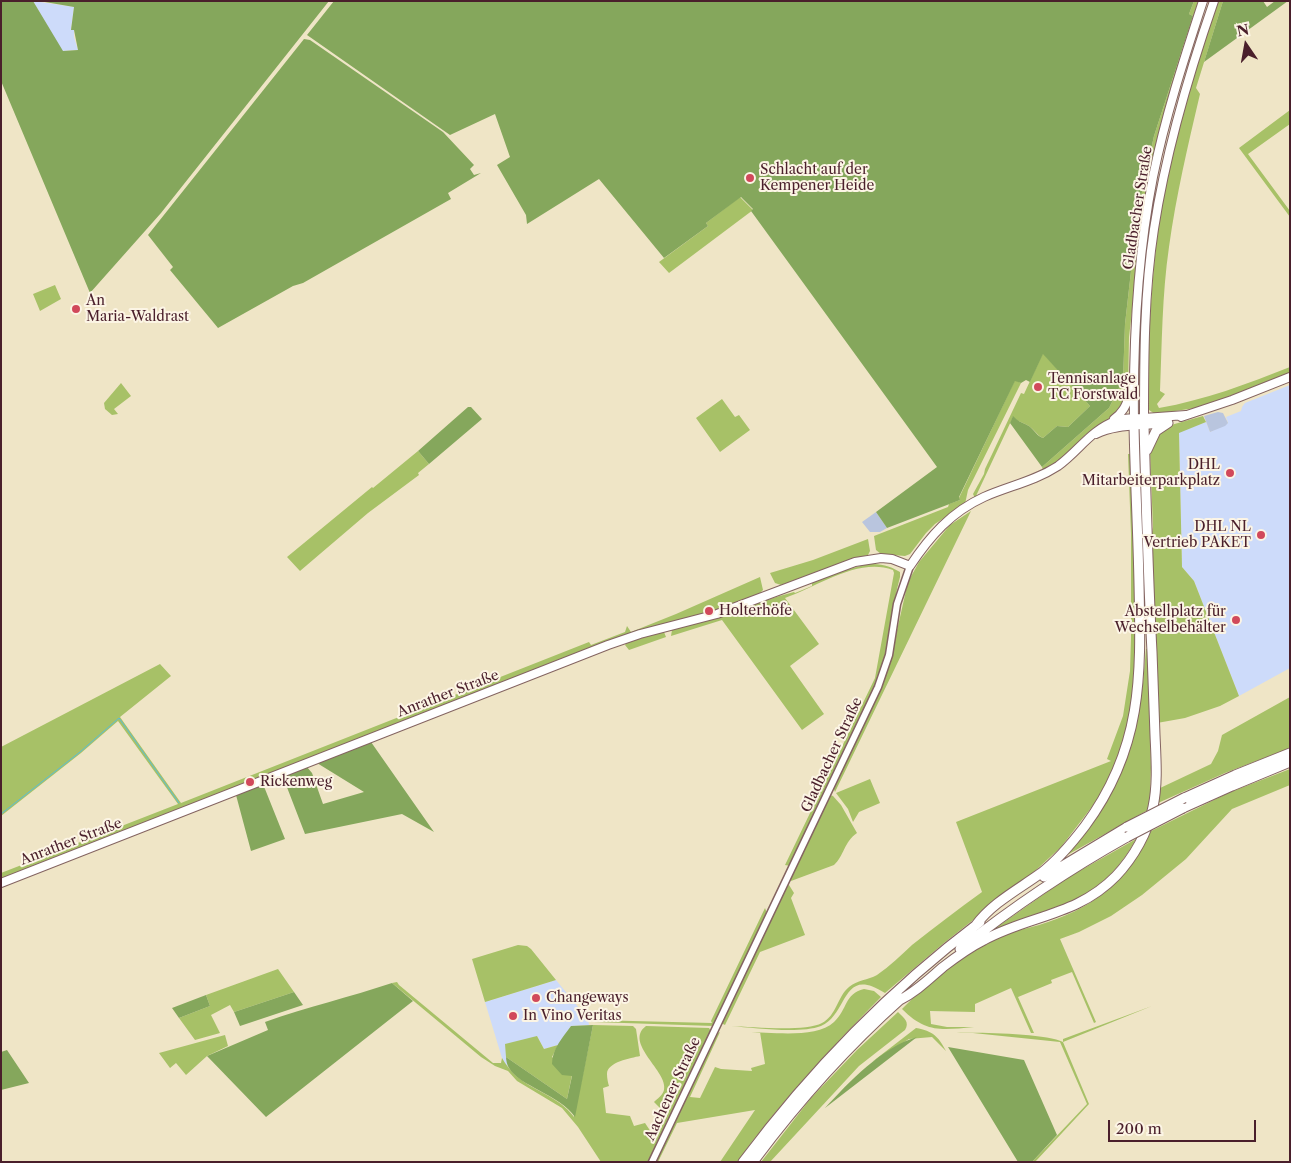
<!DOCTYPE html>
<html>
<head>
<meta charset="utf-8">
<style>
  body { margin:0 }
  #map { position:relative; width:1291px; height:1163px; overflow:hidden; background:#efe5c6; font-family:"Libre Caslon Text",serif }
  canvas { display:block }
  .frame { position:absolute; inset:0; border:2px solid #4a1f2b; pointer-events:none }
  .north { position:absolute; left:1221px; top:20px; width:50px; height:50px; -webkit-text-stroke:4px #fcf5e5; paint-order:stroke; rotate:348deg; font-size:14px; font-weight:700; line-height:20px; text-align:center; color:#4a1f2b }
  .north::after { content:''; display:block; margin:auto; width:18px; height:22px; background:#4a1f2b; clip-path:polygon(50% 0,100% 100%,50% 72%,0 100%) }
  .scale { position:absolute; left:1108px; top:1120px; width:148px; height:22px; box-sizing:border-box; border:2px solid #4a1f2b; border-top:0; padding-left:6px; font-size:15px; line-height:18px; white-space:nowrap; color:#4a1f2b; -webkit-text-stroke:4px #fcf5e5; paint-order:stroke }
</style>
</head>
<body>
<div id="map">
<canvas width="1291" height="1163"></canvas>
<div class="frame"></div>
<div class="north">N</div>
<div class="scale">200 m</div>
</div>
<script>
const context = document.querySelector('canvas').getContext('2d');
context.lineJoin = 'round';
function paint(path, color) { context.fillStyle = color; context.fill(path, 'evenodd'); }
function stroke(path, color, width, dash) { context.strokeStyle = color; context.lineWidth = width; context.lineCap = dash ? 'butt' : 'round'; context.setLineDash(dash || []); context.stroke(path); }
function drawText(font, color, halo, rows, align = 'center') {
  context.font = font + ' "Libre Caslon Text",serif'; context.lineWidth = 4; context.setLineDash([]); context.textBaseline = 'middle'; context.strokeStyle = halo; context.fillStyle = color; for (const [text, x, y, turn = 0] of rows) {
    context.save(); context.translate(x, y); context.rotate((+turn || 0) * Math.PI / 180); context.textAlign = isNaN(turn) ? turn : align; if (halo) context.strokeText(text, 0, 0); context.fillText(text, 0, 0); context.restore();
  }
}
paint(new Path2D(`
  M 33,1 L 74,7 L 71,29 L 74,30 L 74,37 L 78,50 L 62,51 Z
  M 1290,385 L 1290,668 L 1239,696 L 1194,581 L 1182,567 L 1179,432 L 1206,422 L 1210,432 L 1228,423 L 1226,417 L 1241,411 L 1242,407 L 1245,403 Z
  M 556,980 L 588,1019 L 589,1025 L 571,1026 L 558,1045 L 544,1049 L 537,1036 L 506,1057 L 508,1068 L 502,1058 L 485,1002 Z`), '#cddbfa');
paint(new Path2D(`
  M 1218,412 L 1223,413 L 1228,423 L 1225,426 L 1210,432 L 1204,416 Z
  M 876,512 L 887,528 L 880,532 L 870,532 L 862,522 Z`), '#b9c5de');
paint(new Path2D(`
  M 1194,1 L 1200,1 L 1144,207 L 1129,337 L 1128,391 L 1118,416 L 1085,435 L 1056,464 L 1044,471 L 975,498 L 973,494 L 984,474 L 985,469 L 1021,393 L 1024,394 L 1043,353 L 1090,406 L 1068,427 L 1057,426 L 1043,438 C 1036,435 1034,428 1027,425 C 1020,421 1020,423 1013,417 L 976,496 L 1043,470 L 1042,467 L 1109,408 L 1123,380 L 1125,324 L 1136,227 L 1143,186 L 1154,136 L 1193,16 L 1189,14 Z
  M 1217,1 L 1223,1 L 1196,88 L 1200,94 C 1188,145 1176,196 1169,247 C 1162,295 1162,343 1160,391 L 1165,394 L 1157,404 L 1159,408 C 1205,400 1247,384 1290,367 L 1290,374 L 1202,407 L 1155,414 L 1149,410 L 1147,400 C 1149,326 1152,253 1166,180 C 1178,119 1198,60 1217,1 Z
  M 1290,110 L 1290,124 L 1248,154 L 1290,211 L 1290,217 L 1239,148 Z
  M 740,197 L 753,210 L 669,273 L 659,262 L 708,226 L 706,223 Z
  M 55,285 L 61,299 L 40,311 L 33,294 Z
  M 1015,380 L 1021,383 L 968,490 L 965,504 L 935,524 L 926,533 L 910,554 L 905,556 L 881,554 L 876,550 L 874,536 L 948,507 L 949,504 L 960,500 L 959,498 Z
  M 121,383 L 131,396 L 114,409 L 118,414 L 112,415 L 105,409 L 104,403 Z
  M 722,399 L 735,417 L 739,415 L 750,430 L 720,452 L 696,418 Z
  M 1203,416 L 1206,422 L 1179,433 L 1182,567 L 1194,581 L 1239,696 L 1220,706 L 1185,718 L 1157,723 L 1151,540 L 1153,527 L 1150,451 L 1159,434 L 1171,425 Z
  M 418,451 L 429,464 L 418,473 L 419,475 L 368,513 L 300,571 L 287,557 L 372,487 L 373,488 Z
  M 1128,454 L 1132,454 L 1137,582 L 1136,690 L 1123,742 L 1114,768 L 1101,795 L 1061,847 L 1035,871 L 944,943 L 885,993 C 841,965 849,1014 821,1026 C 800,1034 755,1028 731,1026 C 753,1027 805,1032 822,1023 C 837,1015 837,997 849,987 C 857,980 868,980 877,975 C 890,966 901,955 912,945 C 935,927 958,909 982,892 L 956,822 L 1111,761 L 1107,759 L 1123,716 L 1130,671 L 1131,638 L 1131,534 Z
  M 971,511 L 835,792 L 833,787 L 890,661 L 908,582 L 919,562 L 950,525 Z
  M 868,539 L 870,551 L 868,555 L 849,560 L 781,585 L 775,583 L 770,573 L 813,560 Z
  M 868,564 C 882,564 888,565 900,572 L 900,577 C 893,603 891,629 885,655 C 882,672 874,688 867,703 L 790,866 L 785,865 L 875,678 L 894,573 L 893,570 C 858,557 817,587 785,598 L 819,644 L 790,666 L 824,714 L 802,730 L 722,620 L 671,636 L 672,630 C 713,619 753,603 794,592 L 795,593 L 812,586 L 812,583 L 823,576 Z
  M 760,577 L 763,590 L 758,595 L 695,617 L 590,648 L 1,879 L 1,873 L 178,804 L 118,721 L 81,753 L 1,816 L 1,747 L 160,664 L 171,676 L 120,717 L 181,803 L 589,642 L 591,645 L 625,632 L 627,626 L 631,632 L 676,614 Z
  M 664,632 L 666,637 L 629,650 L 625,645 L 627,642 Z
  M 1146,649 L 1148,649 L 1151,768 L 1150,794 L 1148,810 L 1060,859 L 1095,815 L 1139,710 L 1143,683 Z
  M 1290,697 L 1290,748 L 1225,773 L 1158,803 L 1158,789 L 1211,764 L 1218,751 L 1222,735 Z
  M 1290,769 L 1290,785 L 1232,809 L 1186,859 L 1142,895 L 1111,916 L 1079,932 L 1060,939 L 1096,1022 L 1094,1023 L 1072,972 L 1051,980 L 1052,983 L 1018,997 L 1034,1033 L 1031,1033 L 1011,988 L 975,1004 L 975,1012 L 930,1011 L 931,1024 L 947,1027 L 974,1027 C 941,1030 926,1033 902,1009 C 928,983 955,957 988,940 C 1003,933 1022,930 1039,925 C 1089,910 1128,884 1147,833 L 1228,793 Z
  M 870,779 L 880,803 L 859,812 L 853,822 L 848,809 L 836,793 Z
  M 830,795 L 833,796 L 841,805 L 857,833 C 844,842 844,856 834,865 L 791,881 L 790,879 Z
  M 1136,839 C 1102,902 1055,908 993,930 L 1067,878 Z
  M 789,885 L 794,893 L 791,898 L 805,935 L 760,952 L 725,1025 L 721,1023 L 786,886 Z
  M 765,908 L 767,913 L 714,1026 L 594,1022 L 593,1020 L 712,1023 L 711,1021 Z
  M 518,945 L 527,946 L 531,949 L 556,980 L 485,1002 L 472,959 Z
  M 278,969 L 294,992 L 234,1012 L 230,1005 L 211,1015 L 220,1033 L 195,1040 L 179,1018 L 210,1006 L 206,995 Z
  M 397,982 L 399,985 L 493,1063 L 501,1063 L 502,1058 C 505,1063 509,1069 514,1074 C 532,1091 559,1096 574,1117 L 593,1025 L 633,1026 L 636,1029 L 640,1056 C 631,1058 607,1062 607,1074 C 607,1078 608,1083 609,1086 L 603,1088 L 606,1113 L 630,1116 L 634,1126 L 645,1123 L 655,1138 L 663,1124 L 667,1115 L 654,1102 C 657,1099 663,1095 664,1090 C 669,1072 623,1043 646,1026 L 709,1028 L 711,1031 L 649,1162 L 601,1162 L 578,1127 L 562,1108 L 517,1081 L 508,1071 L 495,1066 L 481,1057 L 392,983 Z
  M 864,989 L 874,991 L 881,997 C 830,1049 780,1102 737,1162 L 720,1162 L 755,1110 L 677,1123 L 658,1162 L 655,1162 L 718,1033 L 720,1032 L 690,1097 L 700,1098 L 715,1067 L 721,1069 L 752,1071 L 751,1068 L 765,1064 L 760,1032 L 747,1032 C 771,1032 816,1039 834,1022 C 848,1009 844,994 864,989 Z
  M 1152,1006 L 1063,1042 L 1089,1104 L 1035,1162 L 1032,1162 L 1087,1104 L 1060,1042 L 973,1033 L 953,1033 C 974,1032 1046,1033 1063,1042 L 1063,1039 Z
  M 898,1012 C 904,1018 910,1022 905,1030 L 859,1066 L 770,1162 L 761,1162 L 811,1098 L 857,1050 Z
  M 916,1028 C 933,1031 938,1036 946,1051 L 932,1037 L 909,1039 L 872,1062 Z
  M 225,1035 L 228,1046 L 207,1056 L 186,1075 L 176,1063 L 170,1068 L 159,1053 Z
  M 537,1036 L 544,1049 L 558,1045 L 552,1057 L 572,1075 L 567,1099 L 506,1057 L 505,1044 Z`), '#a7c167');
paint(new Path2D(`
  M 1,1 L 33,1 L 63,51 L 78,50 L 74,30 L 71,30 L 74,7 L 39,1 L 329,1 L 161,213 L 90,293 L 1,81 Z
  M 334,1 L 1194,1 L 1189,14 L 1193,16 L 1154,136 L 1143,186 L 1136,227 L 1125,324 L 1123,380 L 1109,408 L 1042,467 L 1010,423 L 1013,416 C 1020,423 1020,421 1027,425 C 1034,428 1035,435 1043,438 L 1057,426 L 1068,427 L 1090,406 L 1043,354 L 1030,382 L 1026,380 L 1021,383 L 1015,381 L 959,497 L 960,500 L 887,528 L 876,512 L 937,467 L 751,211 L 753,209 L 741,197 L 706,223 L 708,226 L 664,258 L 599,179 L 527,224 L 526,215 L 497,165 L 510,157 L 495,114 L 450,135 L 307,35 Z
  M 1223,1 L 1263,1 L 1267,7 L 1275,1 L 1288,1 L 1204,62 Z
  M 304,39 L 310,40 L 443,132 L 474,165 L 470,169 L 474,175 L 481,173 L 448,193 L 451,199 L 303,283 L 293,286 L 218,328 L 170,270 L 173,267 L 148,235 Z
  M 468,407 L 471,407 L 482,419 L 429,464 L 418,451 Z
  M 371,742 L 434,832 L 402,814 L 305,834 L 283,777 L 307,767 L 312,773 L 323,804 L 364,792 L 317,763 Z
  M 263,784 L 285,839 L 251,851 L 236,795 Z
  M 392,983 L 413,1001 L 266,1117 L 207,1056 L 268,1030 L 265,1022 C 307,1007 350,997 392,983 Z
  M 294,992 L 303,1005 L 240,1026 L 234,1012 Z
  M 206,995 L 210,1006 L 179,1018 L 172,1008 Z
  M 593,1025 L 575,1117 C 560,1095 519,1086 509,1068 C 507,1065 506,1060 506,1057 L 567,1099 L 572,1076 L 562,1075 L 552,1064 C 552,1049 563,1037 571,1026 Z
  M 917,1037 L 825,1108 C 849,1082 882,1047 917,1037 Z
  M 948,1047 L 1024,1060 L 1057,1135 L 1032,1162 L 1018,1162 Z
  M 7,1050 L 29,1083 L 1,1090 L 1,1052 Z`), '#85a75c');
stroke(new Path2D(`
  M 1,814 L 80,752 L 119,718 L 179,803`), '#5abcd8', 1);
const minor = new Path2D(`
  M 652,1162 L 878,687 L 889,655 L 897,604 L 910,566`);
const major = new Path2D(`
  M 1181,417 L 1232,400 L 1290,377
  M 1114,419 C 1126,411 1127,400 1133,388
  M 1134,423 C 1133,341 1137,258 1153,177 C 1165,117 1184,59 1203,1
  M 1144,423 C 1144,359 1144,293 1154,229 C 1166,151 1188,76 1214,1
  M 1096,434 C 1118,423 1145,427 1168,422
  M 1,883 L 608,645 L 640,634 L 717,614 L 855,562 L 881,558 L 892,559 L 910,566 C 930,536 951,512 984,497 C 1009,486 1035,481 1058,466 C 1080,450 1090,430 1118,420 C 1126,418 1136,418 1144,418 C 1158,417 1172,416 1186,415`);
const highway = new Path2D(`
  M 1147,450 L 1156,431 L 1168,423
  M 1184,798 L 1235,775 L 1290,753
  M 1183,808 L 1232,786 L 1290,762
  M 1044,877 L 1127,827
  M 976,925 C 992,903 1019,889 1041,873 C 1058,860 1072,843 1085,826 C 1143,748 1141,676 1139,584 C 1138,531 1135,478 1134,425
  M 960,949 C 1013,907 1068,870 1127,837
  M 898,1001 C 916,992 929,979 943,967 C 956,957 970,947 984,940 C 1030,915 1077,916 1116,876 C 1134,857 1148,832 1153,807 C 1158,783 1156,759 1155,735 C 1154,707 1153,680 1152,652 C 1148,576 1146,501 1144,425
  M 743,1162 C 811,1071 890,990 980,922
  M 753,1162 C 797,1103 847,1047 902,998`);
stroke(minor, '#846461', 9);
stroke(major, '#846461', 10);
stroke(highway, '#846461', 11);
stroke(minor, '#fff', 6);
stroke(major, '#fff', 8);
stroke(highway, '#fff', 9);
const highwayBridge = new Path2D(`
  M 1127,827 L 1184,798
  M 1127,837 L 1183,808`);
stroke(highwayBridge, '#846461', 11, []);
stroke(highwayBridge, '#fff', 9);
for (const [x, y, r, color] of [
  [750,178,5,"#d1495b"],
  [76,309,5,"#d1495b"],
  [1038,387,5,"#d1495b"],
  [1230,473,5,"#d1495b"],
  [1261,535,5,"#d1495b"],
  [709,611,5,"#d1495b"],
  [1236,620,5,"#d1495b"],
  [250,782,5,"#d1495b"],
  [536,998,5,"#d1495b"],
  [513,1016,5,"#d1495b"]
]) { const dot = new Path2D(); dot.arc(x, y, r, 0, 2 * Math.PI); context.fillStyle = color; context.fill(dot); stroke(dot, '#fcf5e5', 2); }
drawText('14px', '#4a1f2b', '#fcf5e5', [
  ["Schlacht auf der",760,170],
  ["Kempener Heide",760,186],
  ["An",86,301],
  ["Maria-Waldrast",86,317],
  ["Tennisanlage",1048,379],
  ["TC Forstwald",1048,395],
  ["DHL",1220,465,"right"],
  ["Mitarbeiterparkplatz",1220,481,"right"],
  ["DHL NL",1251,527,"right"],
  ["Vertrieb PAKET",1251,543,"right"],
  ["Holterhöfe",719,611],
  ["Abstellplatz für",1226,612,"right"],
  ["Wechselbehälter",1226,628,"right"],
  ["Rickenweg",260,782],
  ["Changeways",546,998],
  ["In Vino Veritas",523,1016]
], 'left');
drawText('14px', '#4a1f2b', '#fcf5e5', [
  ["Gladbacher Straße",1138,208,-81],
  ["Anrather Straße",448,694,-21],
  ["Gladbacher Straße",832,755,-65],
  ["Anrather Straße",71,842,-21],
  ["Aachener Straße",673,1089,-65]
]);
</script>
</body>
</html>
